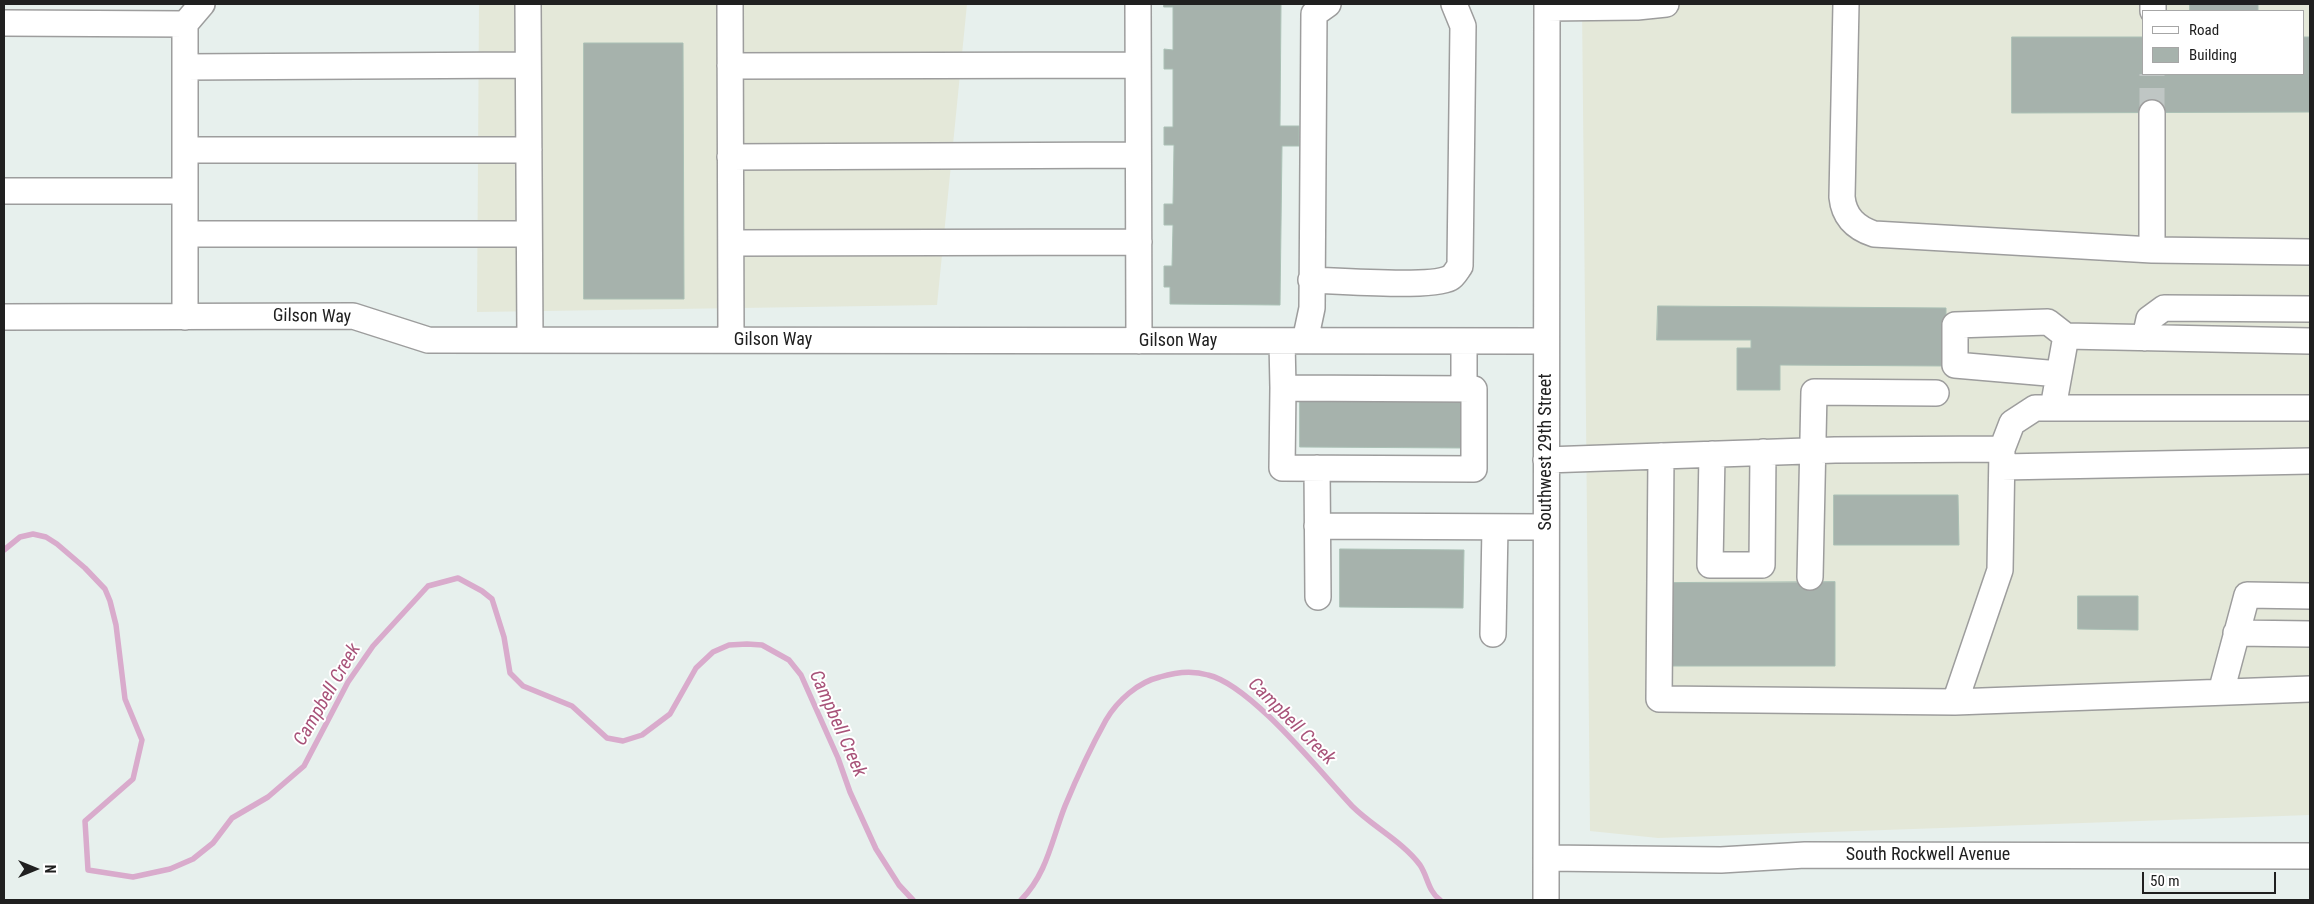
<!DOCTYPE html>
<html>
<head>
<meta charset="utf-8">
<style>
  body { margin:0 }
  #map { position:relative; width:2314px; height:904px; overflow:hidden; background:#e7f0ed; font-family:"Roboto Condensed",sans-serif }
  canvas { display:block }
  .frame { position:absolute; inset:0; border:5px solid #202020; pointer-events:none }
  .legend { position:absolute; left:2142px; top:10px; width:162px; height:65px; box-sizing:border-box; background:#fff; border:1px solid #a6a6a6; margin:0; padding:6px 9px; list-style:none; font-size:15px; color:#202020 }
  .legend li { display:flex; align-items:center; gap:10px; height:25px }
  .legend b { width:25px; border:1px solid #a6a6a6 }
  .north { position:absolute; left:10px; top:844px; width:50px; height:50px; -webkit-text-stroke:4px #fff; paint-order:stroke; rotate:90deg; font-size:14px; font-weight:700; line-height:20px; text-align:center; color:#202020 }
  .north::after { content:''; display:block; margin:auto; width:18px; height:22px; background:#202020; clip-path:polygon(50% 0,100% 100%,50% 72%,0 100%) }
  .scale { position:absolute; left:2142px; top:872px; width:134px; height:22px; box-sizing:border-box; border:2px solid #202020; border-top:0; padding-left:6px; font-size:15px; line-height:18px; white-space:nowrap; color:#202020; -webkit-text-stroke:4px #fff; paint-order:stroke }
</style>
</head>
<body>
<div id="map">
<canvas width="2314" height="904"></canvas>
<div class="frame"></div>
<ul class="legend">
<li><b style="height:6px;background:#fff"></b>Road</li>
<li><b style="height:14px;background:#a6b2ac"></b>Building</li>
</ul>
<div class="north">N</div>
<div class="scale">50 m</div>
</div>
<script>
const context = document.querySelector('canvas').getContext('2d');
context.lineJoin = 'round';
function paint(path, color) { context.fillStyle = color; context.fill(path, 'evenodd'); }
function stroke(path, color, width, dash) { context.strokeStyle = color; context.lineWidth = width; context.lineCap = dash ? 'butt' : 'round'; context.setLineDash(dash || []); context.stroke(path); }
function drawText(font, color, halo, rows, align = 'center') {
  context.font = font + ' "Roboto Condensed",sans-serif'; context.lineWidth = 4; context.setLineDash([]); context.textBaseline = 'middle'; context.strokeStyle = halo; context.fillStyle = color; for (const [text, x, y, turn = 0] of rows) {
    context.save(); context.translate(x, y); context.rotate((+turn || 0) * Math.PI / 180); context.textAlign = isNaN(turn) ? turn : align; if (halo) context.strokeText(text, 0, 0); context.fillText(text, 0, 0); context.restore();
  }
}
paint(new Path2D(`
  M 479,4 L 967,4 L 937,305 L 477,312 Z
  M 1582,4 L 2310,4 L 2310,815 L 1658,838 L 1590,831 ZM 2143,11 L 2303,11 L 2303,74 L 2143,74 Z`), '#e4e8d9');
stroke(new Path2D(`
  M 4,550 L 20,537 L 33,534 L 46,537 L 57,544 L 85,568 L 105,589 L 110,601 L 116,625 L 125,699 L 142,740 L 133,779 L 85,821 L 88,870 L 133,877 L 170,869 L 193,859 L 213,843 L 232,818 L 268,797 L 304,766 L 348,682 L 373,646 L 428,586 L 458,578 L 482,591 L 492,599 L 504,637 L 510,673 L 523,686 L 572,706 L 607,738 L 623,741 L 642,735 L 670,714 L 696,668 L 713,652 L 729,645 L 747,644 L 762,645 L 789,660 L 801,675 L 838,758 L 850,792 L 876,849 L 899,885 L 913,900
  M 1021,900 C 1047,874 1052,839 1065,806 C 1077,777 1091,747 1106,720 C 1117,701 1138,682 1160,677 C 1176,672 1192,670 1208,675 C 1251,685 1320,772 1352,806 C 1373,827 1402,841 1420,865 C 1428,877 1428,891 1440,900`), '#d9abcc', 5.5);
const building = new Path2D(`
  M 1164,4 L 1281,4 L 1280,126 L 1299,126 L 1299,146 L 1282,146 L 1280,305 L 1170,304 L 1170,287 L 1164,287 L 1164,266 L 1172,266 L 1173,225 L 1164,225 L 1164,204 L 1173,204 L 1174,145 L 1164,145 L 1164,127 L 1173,127 L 1173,69 L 1164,69 L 1164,49 L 1173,50 L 1173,7 L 1164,7 Z
  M 2190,4 L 2258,4 L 2258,11 L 2190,11 Z
  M 2012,37 L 2143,37 L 2143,74 L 2303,74 L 2303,37 L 2310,37 L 2310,112 L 2012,113 Z
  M 584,43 L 683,43 L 684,299 L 584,299 Z
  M 1658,306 L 1946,308 L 1946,366 L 1780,365 L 1780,390 L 1737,390 L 1737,348 L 1751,348 L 1751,340 L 1657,340 Z
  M 1300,398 L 1463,399 L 1463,448 L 1300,447 Z
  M 1834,495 L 1958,495 L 1959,545 L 1834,545 Z
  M 1340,549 L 1464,550 L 1463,608 L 1340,607 Z
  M 1835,582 L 1835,666 L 1672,666 L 1671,583 Z
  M 2078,596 L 2138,596 L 2138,630 L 2078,629 Z`);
paint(building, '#a6b2ac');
stroke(building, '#aac0b5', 1);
stroke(new Path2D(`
  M 2152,113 L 2152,74`), '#bfc6c4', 25, [25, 12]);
const minor = new Path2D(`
  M 528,4 L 530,340
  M 730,4 L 731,340
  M 1138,4 L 1139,341
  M 1846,4 L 1842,197 C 1844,217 1856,228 1874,234 L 2152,250
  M 1547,8 L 1637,7 L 1666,4
  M 2153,11 L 2153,4
  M 4,23 L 185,24 L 185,317
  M 185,24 L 202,4
  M 730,66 L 1138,65
  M 185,67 L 528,65
  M 2152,113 L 2152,250 L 2310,252
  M 185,150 L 529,150
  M 730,157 L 1138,155
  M 4,191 L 185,191
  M 185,234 L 529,234
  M 731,243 L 1139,242
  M 1311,280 C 1337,281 1432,288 1450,278 C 1454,276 1457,270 1460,266 L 1463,26 L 1454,4
  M 4,317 L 353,316 L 428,340 L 1546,341
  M 2145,338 L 2149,319 L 2164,308 L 2310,309
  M 1282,341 L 1283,388
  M 1305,341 L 1312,308 L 1314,14 L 1328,4
  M 1464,341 L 1464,389
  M 2059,374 L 1955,365 L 1955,325 L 2048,322 L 2066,336
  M 1283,388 L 1474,389 L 1474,469 L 1282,468 Z
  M 2053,408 L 2066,336 L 2310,341
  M 2002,449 L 2012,423 L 2035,408 L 2310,408
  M 1712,454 L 1710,565 L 1762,565 L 1763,452
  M 1661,456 L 1659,699 L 1955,702 L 2310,689
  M 1546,460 L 1835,450 L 2002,449 L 2000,570 L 1955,702
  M 2002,467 L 2310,461
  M 1317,468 L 1318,597
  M 1317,526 L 1546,527
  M 1810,577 L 1814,392 L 1936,393
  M 2236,633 L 2310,634
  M 1493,634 L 1495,527
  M 2221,692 L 2247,595 L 2310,596
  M 1546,858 L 1721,860 L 1805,855 L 2310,856
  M 1546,900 L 1547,4`);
stroke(minor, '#9d9d9d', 28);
stroke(minor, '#fff', 25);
drawText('18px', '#202020', '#fff', [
  ["Gilson Way",312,317,1],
  ["Gilson Way",773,340],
  ["Gilson Way",1178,341],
  ["Southwest 29th Street",1546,452,-90],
  ["South Rockwell Avenue",1928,855]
]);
drawText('italic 19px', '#a85379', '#fff', [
  ["Campbell Creek",328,695,-60],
  ["Campbell Creek",1291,722,45],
  ["Campbell Creek",837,724,66]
]);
</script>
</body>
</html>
